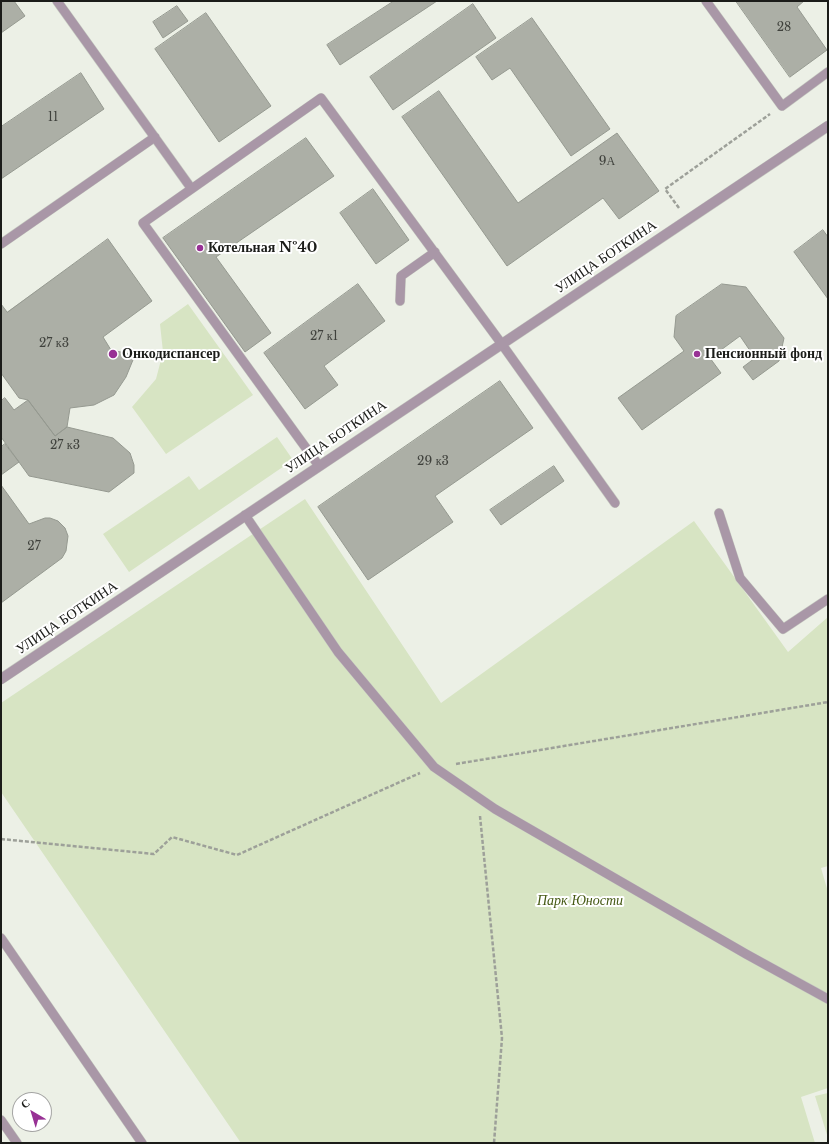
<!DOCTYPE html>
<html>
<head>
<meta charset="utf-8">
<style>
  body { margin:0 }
  #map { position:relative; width:829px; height:1144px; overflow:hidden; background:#ecf0e6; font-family:"Libre Baskerville",serif }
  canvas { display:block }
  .frame { position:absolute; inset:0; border:2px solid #1b1c19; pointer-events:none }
  .north { position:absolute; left:12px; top:1092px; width:40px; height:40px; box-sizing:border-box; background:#fff; border:1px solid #a4a4a3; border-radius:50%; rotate:322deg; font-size:11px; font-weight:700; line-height:16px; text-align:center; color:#1b1c19 }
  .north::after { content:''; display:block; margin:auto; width:14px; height:18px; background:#983195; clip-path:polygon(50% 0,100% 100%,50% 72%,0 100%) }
</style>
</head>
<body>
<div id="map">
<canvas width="829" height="1144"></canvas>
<div class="frame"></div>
<div class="north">С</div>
</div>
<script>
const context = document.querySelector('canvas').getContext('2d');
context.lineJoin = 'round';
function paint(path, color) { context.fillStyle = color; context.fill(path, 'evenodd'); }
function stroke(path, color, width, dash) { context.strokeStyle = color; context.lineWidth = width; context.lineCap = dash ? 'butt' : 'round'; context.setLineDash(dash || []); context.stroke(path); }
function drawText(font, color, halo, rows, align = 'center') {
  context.font = font + ' "Libre Baskerville",serif'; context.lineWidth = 4; context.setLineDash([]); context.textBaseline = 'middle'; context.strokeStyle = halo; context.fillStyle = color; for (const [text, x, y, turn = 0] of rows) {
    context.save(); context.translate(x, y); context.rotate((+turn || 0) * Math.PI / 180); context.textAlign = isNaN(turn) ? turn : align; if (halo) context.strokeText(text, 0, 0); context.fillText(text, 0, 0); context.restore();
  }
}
paint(new Path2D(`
  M 188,304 L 253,395 L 166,454 L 132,407 L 156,379 L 163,352 L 160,324 Z
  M 277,437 L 293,460 L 129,572 L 103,534 L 189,476 L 199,490 Z
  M 305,499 L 441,703 L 694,521 L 788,652 L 828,617 L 828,866 L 821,868 L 828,892 L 828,1088 L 801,1097 L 815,1143 L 241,1143 L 1,792 L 1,703 Z
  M 828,1093 L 828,1138 L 815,1096 Z`), '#d7e4c3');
const building = new Path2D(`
  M 1,1 L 14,1 L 25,16 L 1,33 Z
  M 394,1 L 437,1 L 340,65 L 327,45 Z
  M 736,1 L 804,1 L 797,7 L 827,50 L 790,77 Z
  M 473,4 L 496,38 L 393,110 L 370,77 Z
  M 177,6 L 188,21 L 163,38 L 153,22 Z
  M 206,13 L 271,106 L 219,142 L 155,49 Z
  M 532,18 L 610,129 L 571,156 L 510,68 L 492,80 L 476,57 Z
  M 81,73 L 104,109 L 1,179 L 1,127 Z
  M 439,91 L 518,203 L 617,133 L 659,191 L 619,219 L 603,198 L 507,266 L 402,117 Z
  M 306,138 L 334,176 L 216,257 L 271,333 L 245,352 L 163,238 Z
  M 373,189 L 409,240 L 376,264 L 340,213 Z
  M 823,230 L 828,237 L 828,299 L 794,252 Z
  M 108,239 L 152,301 L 103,337 L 111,350 L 135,355 L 126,377 L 114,395 L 94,405 L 70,408 L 67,427 L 55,436 L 28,400 L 19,398 L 1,373 L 1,304 L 7,312 Z
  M 358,284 L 385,321 L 324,366 L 338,385 L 305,409 L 264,353 Z
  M 722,284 L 746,287 L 784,338 L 779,361 L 753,380 L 743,367 L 755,358 L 740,336 L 710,358 L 721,373 L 642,430 L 618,398 L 684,351 L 674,337 L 676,316 Z
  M 500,381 L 533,428 L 435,496 L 453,522 L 368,580 L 318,507 Z
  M 5,398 L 14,410 L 28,400 L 55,436 L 67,427 L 113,438 L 130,453 L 134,465 L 134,473 L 109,492 L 29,476 L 1,437 L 1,401 Z
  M 5,444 L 19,462 L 1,475 L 1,447 Z
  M 554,466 L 564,481 L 501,525 L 490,510 Z
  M 1,485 L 29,524 L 45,518 L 50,518 L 58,521 L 65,528 L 68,536 L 66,551 L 62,558 L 1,603 Z`);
paint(building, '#acafa6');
stroke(building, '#959990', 1);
const service = new Path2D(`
  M 57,1 L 191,188
  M 706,1 L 782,106 L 828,72
  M 1,244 L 155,137
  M 400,301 L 401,276 L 435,252
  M 319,466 L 143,223 L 321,98 L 501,343 L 615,503
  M 719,513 L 740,578 L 783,629 L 828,599
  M 245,515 L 338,652 L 434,767 L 495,809 L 746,954 L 828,999
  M 1,938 L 142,1143
  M 1,1120 L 17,1143`);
const minor = new Path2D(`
  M 1,679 L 828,126`);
stroke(service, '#c6cac1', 10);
stroke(minor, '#c6cac1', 11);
stroke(new Path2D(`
  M 679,208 L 665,189 L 770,114
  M 456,764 L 828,702
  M 480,816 L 502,1038 L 494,1143
  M 1,839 L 154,854 L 172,837 L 237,855 L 420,773`), '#9da099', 2.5, [4, 2]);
stroke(service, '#a997a7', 9);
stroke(minor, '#a997a7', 10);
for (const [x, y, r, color] of [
  [200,248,4,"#983195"],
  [113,354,5,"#983195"],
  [697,354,4,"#983195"]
]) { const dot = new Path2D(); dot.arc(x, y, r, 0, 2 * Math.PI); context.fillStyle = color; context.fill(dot); stroke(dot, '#fff', 1.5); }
drawText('12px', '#3f413c', null, [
  ["28",784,28],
  ["11",53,118],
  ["9А",607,162],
  ["27 к1",324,337],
  ["27 к3",54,344],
  ["27 к3",65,446],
  ["29 к3",433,462],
  ["27",34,547]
]);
drawText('bold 14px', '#1b1c19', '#fff', [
  ["Котельная №40",208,248],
  ["Онкодиспансер",122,354],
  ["Пенсионный фонд",705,354]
], 'left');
drawText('14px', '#1b1c19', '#fff', [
  ["УЛИЦА БОТКИНА",606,257,-34],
  ["УЛИЦА БОТКИНА",336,437,-34],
  ["УЛИЦА БОТКИНА",67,618,-34]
]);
drawText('italic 14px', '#455913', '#fff', [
  ["Парк Юности",580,901]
]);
</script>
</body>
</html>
